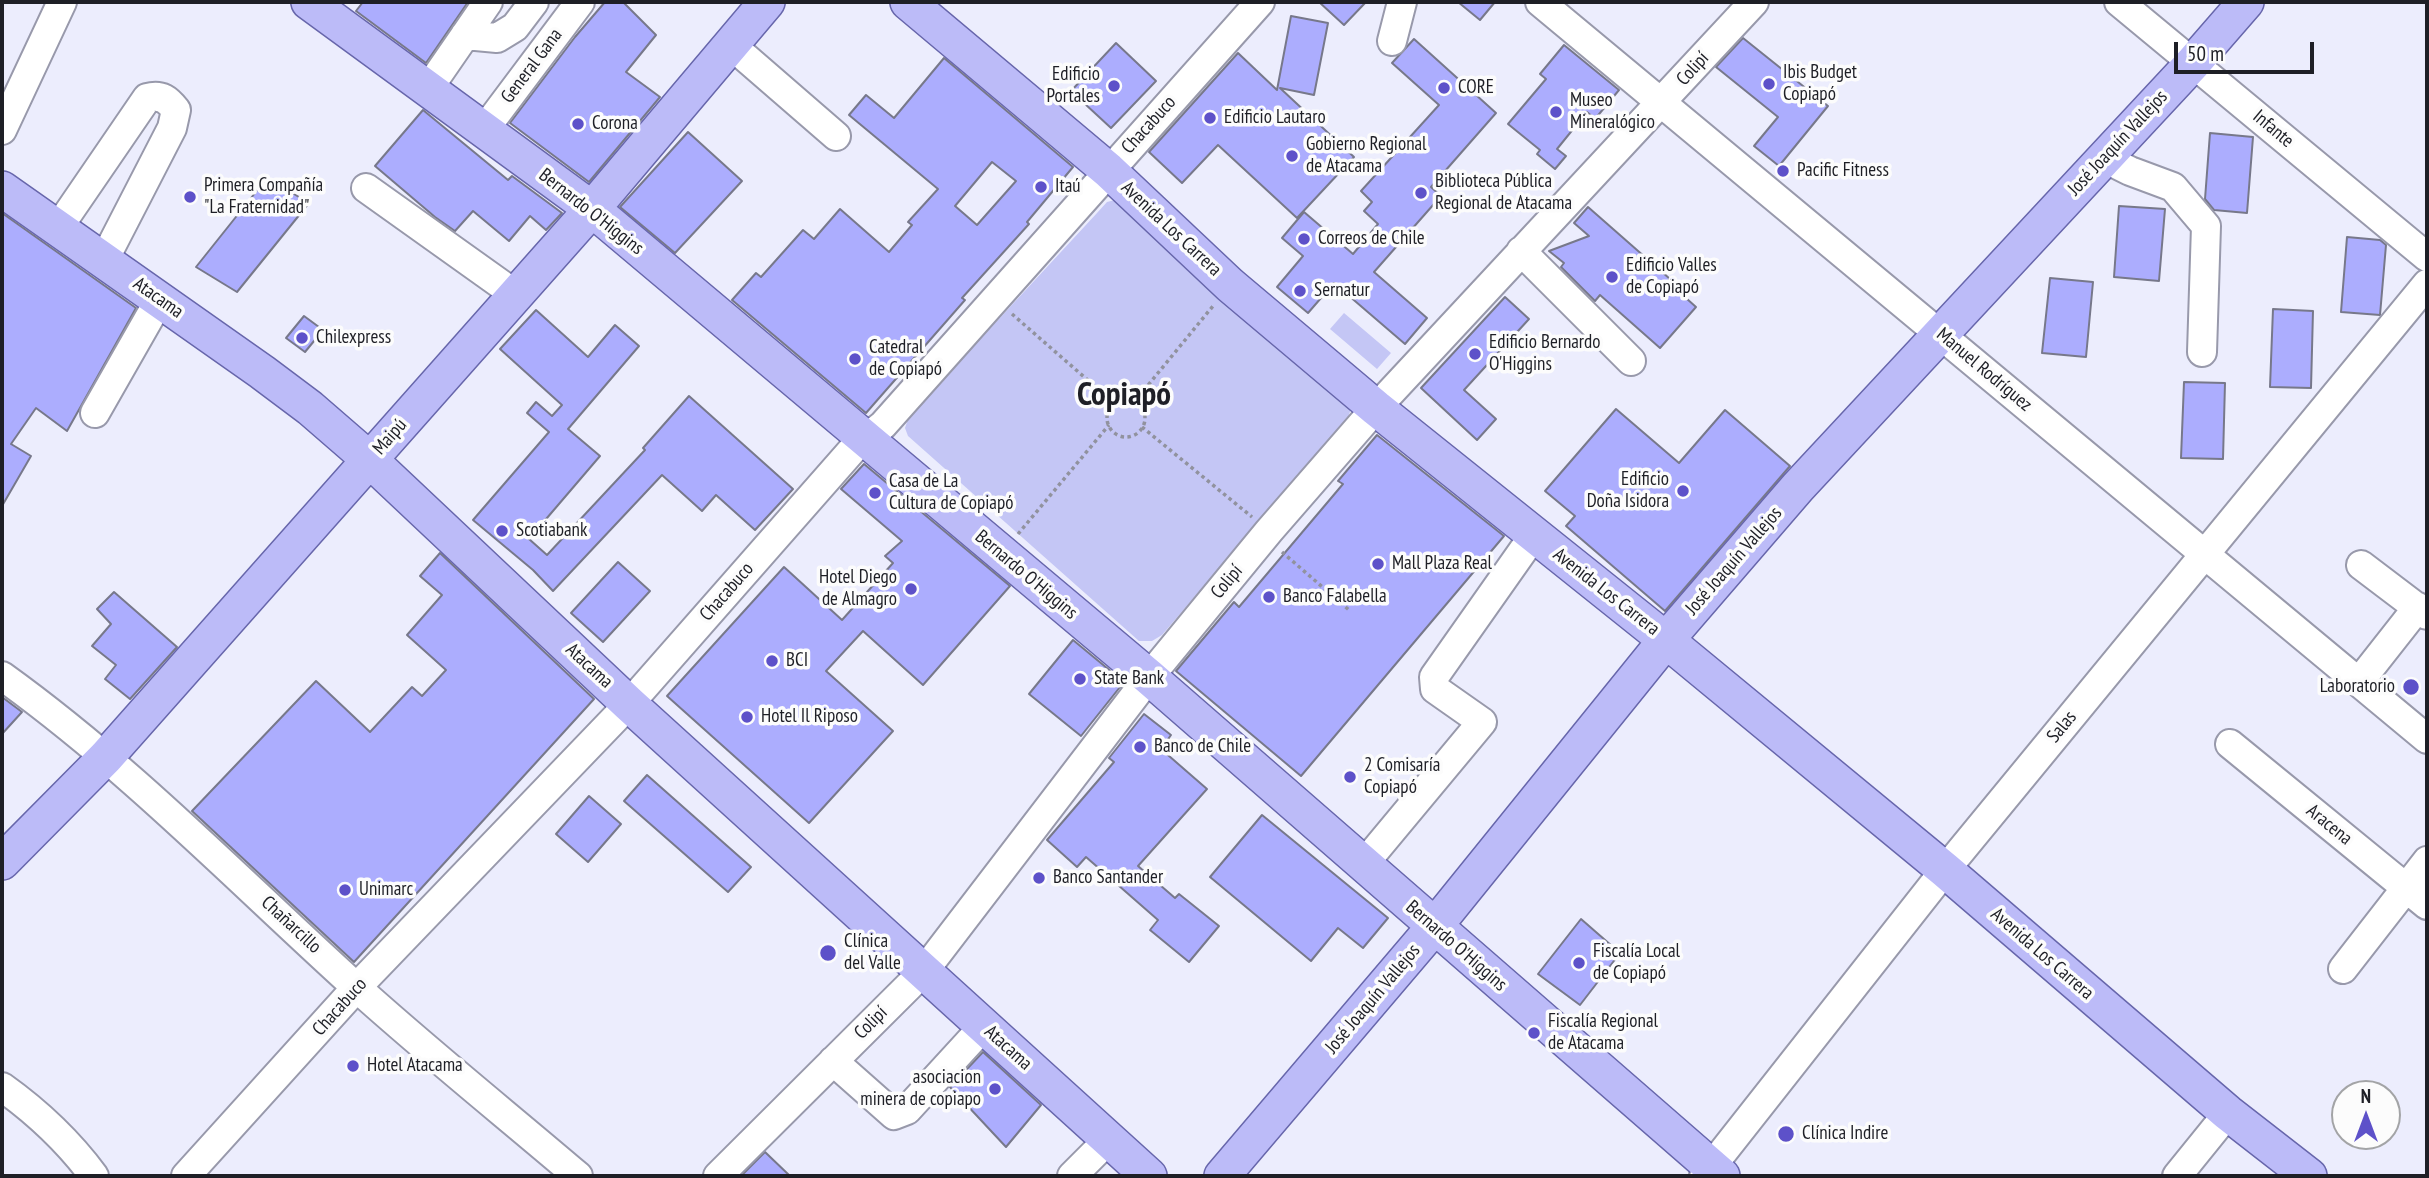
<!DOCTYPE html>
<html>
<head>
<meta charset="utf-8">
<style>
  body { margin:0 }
  #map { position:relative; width:2429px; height:1178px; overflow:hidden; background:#ecedfd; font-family:"PT Sans Narrow",sans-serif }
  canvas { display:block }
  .frame { position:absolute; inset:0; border:4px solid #1e1f26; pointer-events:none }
  .north { position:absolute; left:2331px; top:1080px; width:70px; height:70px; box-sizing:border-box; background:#fcfcfc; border:2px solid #a3a4a6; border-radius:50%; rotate:0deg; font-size:19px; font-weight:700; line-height:28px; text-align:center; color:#1e1f26 }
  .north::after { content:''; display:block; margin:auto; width:24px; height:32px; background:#5d51c9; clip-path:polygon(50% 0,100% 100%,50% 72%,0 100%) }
  .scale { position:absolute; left:2174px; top:42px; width:140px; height:32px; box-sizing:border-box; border:4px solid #1e1f26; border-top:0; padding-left:9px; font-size:21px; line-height:24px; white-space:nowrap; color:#1e1f26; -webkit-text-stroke:5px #fcfcfc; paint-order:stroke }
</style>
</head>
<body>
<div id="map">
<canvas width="2429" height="1178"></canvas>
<div class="frame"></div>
<div class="north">N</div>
<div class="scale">50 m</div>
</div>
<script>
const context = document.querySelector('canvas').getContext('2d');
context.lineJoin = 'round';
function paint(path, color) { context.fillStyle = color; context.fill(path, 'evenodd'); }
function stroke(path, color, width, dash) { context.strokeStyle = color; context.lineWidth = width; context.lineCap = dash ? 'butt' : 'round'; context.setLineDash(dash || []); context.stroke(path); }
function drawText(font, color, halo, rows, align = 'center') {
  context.font = font + ' "PT Sans Narrow",sans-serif'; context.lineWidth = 7; context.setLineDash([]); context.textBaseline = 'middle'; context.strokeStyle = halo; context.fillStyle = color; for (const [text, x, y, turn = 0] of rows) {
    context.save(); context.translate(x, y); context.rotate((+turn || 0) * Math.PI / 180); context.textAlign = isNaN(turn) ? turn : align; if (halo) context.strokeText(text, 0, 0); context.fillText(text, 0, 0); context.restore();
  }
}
paint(new Path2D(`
  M 1115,200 L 1353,402 L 1348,418 L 1162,635 L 1152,641 L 1139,641 L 908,436 L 905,428 L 909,416 L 1097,213 L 1107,202 Z
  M 1344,313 L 1391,353 L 1377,369 L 1330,329 Z`), '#c4c6f5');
const building = new Path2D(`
  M 363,2 L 468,2 L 426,63 L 356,11 Z
  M 605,2 L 623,2 L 656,35 L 626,72 L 660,97 L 589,182 L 510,123 L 575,37 Z
  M 1319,2 L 1366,2 L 1344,25 Z
  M 1458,2 L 1495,2 L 1480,20 Z
  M 1291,16 L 1328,23 L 1314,95 L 1280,88 L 1354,157 L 1297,218 L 1218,145 L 1182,183 L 1149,152 L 1238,53 L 1277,90 Z
  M 1743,38 L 1828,106 L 1779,166 L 1754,146 L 1778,117 L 1716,67 Z
  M 1414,39 L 1496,113 L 1431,187 L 1441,196 L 1374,272 L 1427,318 L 1405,344 L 1334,283 L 1308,313 L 1277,287 L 1303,256 L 1282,238 L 1304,212 L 1353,254 L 1378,224 L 1364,211 L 1372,202 L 1361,191 L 1439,105 L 1392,63 Z
  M 1116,43 L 1156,81 L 1111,128 L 1071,91 Z
  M 1564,45 L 1619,90 L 1595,119 L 1587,112 L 1557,149 L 1566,156 L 1555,169 L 1537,154 L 1540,150 L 1508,124 L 1546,79 L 1540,74 Z
  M 944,58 L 1073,167 L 1027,222 L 1029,224 L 962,298 L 965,300 L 866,413 L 732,300 L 756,273 L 761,277 L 803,230 L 814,239 L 840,209 L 889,252 L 912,225 L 908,222 L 938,189 L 849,115 L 866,95 L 894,118 ZM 992,162 L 1016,181 L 977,225 L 955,206 Z
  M 423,110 L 508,180 L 512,176 L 562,213 L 546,230 L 530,216 L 509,241 L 473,211 L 455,231 L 435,217 L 375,166 Z
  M 688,132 L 742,181 L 675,253 L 620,207 Z
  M 2210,133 L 2253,137 L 2247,213 L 2214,210 L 2205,199 Z
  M 267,178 L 309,203 L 237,292 L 196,267 Z
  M 2119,206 L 2165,209 L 2159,281 L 2114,277 Z
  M 1588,207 L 1670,279 L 1668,282 L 1696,307 L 1660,348 L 1600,295 L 1595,301 L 1561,267 L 1564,263 L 1549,251 L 1589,236 L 1574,223 Z
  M 2,213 L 136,308 L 67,431 L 36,408 L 11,444 L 31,456 L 2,506 Z
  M 2347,237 L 2380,240 L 2386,245 L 2380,315 L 2341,312 Z
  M 2050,278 L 2093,282 L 2086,357 L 2042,353 Z
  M 1505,297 L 1529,319 L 1464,390 L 1496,419 L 1477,440 L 1421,388 Z
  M 2273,309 L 2313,311 L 2311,388 L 2270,387 Z
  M 536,310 L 588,357 L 615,325 L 639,346 L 568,429 L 600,456 L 529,539 L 547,555 L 645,450 L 643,448 L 689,396 L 793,489 L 755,530 L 716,495 L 702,511 L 662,475 L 553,591 L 533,570 L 473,520 L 549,432 L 527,413 L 536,402 L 552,416 L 562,405 L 500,349 Z
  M 304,316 L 323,330 L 305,352 L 286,338 Z
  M 2184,382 L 2225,383 L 2223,459 L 2181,458 Z
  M 1616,409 L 1679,463 L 1725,410 L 1790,466 L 1665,611 L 1566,526 L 1575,516 L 1545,491 Z
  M 1377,435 L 1504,536 L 1301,776 L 1176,671 L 1234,602 L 1239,607 L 1343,484 L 1338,481 Z
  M 864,464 L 1010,586 L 923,685 L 863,631 L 826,671 L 893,731 L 809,823 L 667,696 L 784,567 L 842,620 L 893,563 L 885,556 L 902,541 L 841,489 Z
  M 440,553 L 594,699 L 354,962 L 192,811 L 316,681 L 370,732 L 412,687 L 422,696 L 446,670 L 407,635 L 442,595 L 420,576 Z
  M 618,562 L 650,591 L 603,642 L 571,613 Z
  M 114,592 L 177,647 L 130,699 L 105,679 L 116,665 L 92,646 L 111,624 L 97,609 Z
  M 1073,640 L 1119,678 L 1120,687 L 1081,736 L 1029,694 Z
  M 2,697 L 22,712 L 2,734 Z
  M 1144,714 L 1171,735 L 1161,749 L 1207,789 L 1138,866 L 1175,898 L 1179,894 L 1219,926 L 1189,962 L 1150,930 L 1158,920 L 1086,857 L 1077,867 L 1047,840 L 1114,762 L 1109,758 Z
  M 647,775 L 751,867 L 728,892 L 624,801 Z
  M 589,796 L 621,824 L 588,862 L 556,834 Z
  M 1262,815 L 1388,918 L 1363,948 L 1338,928 L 1311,961 L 1210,877 Z
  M 1581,919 L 1620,953 L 1580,1005 L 1538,974 Z
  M 983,1052 L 1041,1105 L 1006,1147 L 950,1087 Z
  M 765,1152 L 790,1176 L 741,1176 Z`);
paint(building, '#acadfe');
stroke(building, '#77788a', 2);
const minor = new Path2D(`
  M 1540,2 L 2427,739
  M 2119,2 L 2427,257
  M 465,35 L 497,38 L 515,27 L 534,2
  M 1392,41 L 1402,2
  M 731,45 L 836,136
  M 428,89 L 488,2
  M 2,130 L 62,2
  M 484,130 L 580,2
  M 2104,158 L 2130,171 L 2173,187 L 2206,226 L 2202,352
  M 366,188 L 516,295
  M 58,228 L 147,98 C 162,94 168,100 176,110 L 172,128 L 104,260
  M 1521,251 L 1631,361
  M 95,413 L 160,299
  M 2361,565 L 2427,615
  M 2,676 C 130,768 239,881 356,987 C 428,1052 504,1113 578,1176
  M 2359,682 L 2418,607
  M 2230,744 L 2427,905
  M 1363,865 L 1482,722 L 1435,689 L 1434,677 L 1534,535
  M 2343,969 L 2427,861
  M 833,1061 L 894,1115 L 907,1110 L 984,1026
  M 2,1087 C 37,1112 68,1141 94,1176
  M 186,1176 L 357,987 L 629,704 L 854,448 L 883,425 L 1260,2
  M 718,1176 L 924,971 L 1149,677 L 1269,531 L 1376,408 L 1754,2
  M 1072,1176 L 1109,1139
  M 1704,1176 L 1945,870 L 2427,284
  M 2177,1176 L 2228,1113`);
const major = new Path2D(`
  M 309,2 L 592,209 L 1149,677 L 1722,1176
  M 908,2 L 1108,170 L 1230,285 L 1376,408 L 1666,640 L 1945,870 L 2228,1113 L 2309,1176
  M 2,189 L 262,372 L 310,408 L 370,460 L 629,704 L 1149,1176
  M 2,862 L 106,757 L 592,209 L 767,2
  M 1222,1176 L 1434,927 L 1666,640 L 1798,487 L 2193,63 L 2246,2`);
stroke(minor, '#9899ab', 32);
stroke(major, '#6766ab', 38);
stroke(new Path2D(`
  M 1012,314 L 1114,403
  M1107 418a19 19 0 1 1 38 0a19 19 0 1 1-38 0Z
  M 1135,401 L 1213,306
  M 1142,427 L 1252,517
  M 1018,534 L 1109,425
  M 1282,552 L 1349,610`), '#91929e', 3.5, [3.5, 3.5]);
stroke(minor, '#fff', 28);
stroke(major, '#bcbbf8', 35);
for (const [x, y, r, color] of [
  [1769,84,7,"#5d51c9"],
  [1114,86,7,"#5d51c9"],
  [1444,88,7,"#5d51c9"],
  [1556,112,7,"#5d51c9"],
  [1210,118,7,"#5d51c9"],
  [578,124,7,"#5d51c9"],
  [1292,156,7,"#5d51c9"],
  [1783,171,7,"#5d51c9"],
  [1041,187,7,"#5d51c9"],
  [1421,193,7,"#5d51c9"],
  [190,197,7,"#5d51c9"],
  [1304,239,7,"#5d51c9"],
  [1612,277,7,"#5d51c9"],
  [1300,291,7,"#5d51c9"],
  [302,338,7,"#5d51c9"],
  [1475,354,7,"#5d51c9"],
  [855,359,7,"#5d51c9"],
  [1683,491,7,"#5d51c9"],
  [875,493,7,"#5d51c9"],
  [502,531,7,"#5d51c9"],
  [1378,564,7,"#5d51c9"],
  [911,589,7,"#5d51c9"],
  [1269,597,7,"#5d51c9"],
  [772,661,7,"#5d51c9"],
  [1080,679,7,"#5d51c9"],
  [2411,687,9,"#5d51c9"],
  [747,717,7,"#5d51c9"],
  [1140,747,7,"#5d51c9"],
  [1350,777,7,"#5d51c9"],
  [1039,878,7,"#5d51c9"],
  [345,890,7,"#5d51c9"],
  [828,953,9,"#5d51c9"],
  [1579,963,7,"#5d51c9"],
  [1534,1033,7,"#5d51c9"],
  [353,1066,7,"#5d51c9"],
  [995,1089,7,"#5d51c9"],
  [1786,1134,9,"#5d51c9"]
]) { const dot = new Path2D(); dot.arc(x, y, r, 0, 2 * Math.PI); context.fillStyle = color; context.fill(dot); stroke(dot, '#fcfcfc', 2.5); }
drawText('19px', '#1e1f26', '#fcfcfc', [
  ["General Gana",532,66,-53],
  ["Colipí",1693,69,-48],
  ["Chacabuco",1149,125,-48],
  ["Infante",2273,129,40],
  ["José Joaquín Vallejos",2118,143,-47],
  ["Bernardo O'Higgins",591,212,38],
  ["Avenida Los Carrera",1171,229,43],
  ["Atacama",158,298,35],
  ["Manuel Rodríguez",1984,370,40],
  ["Maipú",390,437,-49],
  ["José Joaquín Vallejos",1734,561,-49],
  ["Bernardo O'Higgins",1026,575,40],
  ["Colipí",1227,582,-50],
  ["Chacabuco",727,592,-49],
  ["Avenida Los Carrera",1606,592,38],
  ["Atacama",589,666,43],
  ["Salas",2062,727,-51],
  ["Aracena",2329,825,39],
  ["Chañarcillo",291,925,43],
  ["Bernardo O'Higgins",1456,946,41],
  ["Avenida Los Carrera",2042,954,41],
  ["José Joaquín Vallejos",1373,999,-50],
  ["Chacabuco",340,1007,-48],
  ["Colipí",871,1023,-45],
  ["Atacama",1008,1048,42]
]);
drawText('19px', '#1e1f26', '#fcfcfc', [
  ["Ibis Budget",1783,73],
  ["Copiapó",1783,95],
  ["Edificio",1100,75,"right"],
  ["Portales",1100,97,"right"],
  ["CORE",1458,88],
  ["Museo",1570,101],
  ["Mineralógico",1570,123],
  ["Edificio Lautaro",1224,118],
  ["Corona",592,124],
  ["Gobierno Regional",1306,145],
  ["de Atacama",1306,167],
  ["Pacific Fitness",1797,171],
  ["Biblioteca Pública",1435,182],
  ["Regional de Atacama",1435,204],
  ["Primera Compañía",204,186],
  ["\"La Fraternidad\"",204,208],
  ["Itaú",1055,187],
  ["Correos de Chile",1318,239],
  ["Edificio Valles",1626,266],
  ["de Copiapó",1626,288],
  ["Sernatur",1314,291],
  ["Chilexpress",316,338],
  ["Edificio Bernardo",1489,343],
  ["O'Higgins",1489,365],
  ["Catedral",869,348],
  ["de Copiapó",869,370],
  ["Edificio",1669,480,"right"],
  ["Doña Isidora",1669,502,"right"],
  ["Casa de La",889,482],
  ["Cultura de Copiapó",889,504],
  ["Scotiabank",516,531],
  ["Mall Plaza Real",1392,564],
  ["Hotel Diego",897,578,"right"],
  ["de Almagro",897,600,"right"],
  ["Banco Falabella",1283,597],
  ["BCI",786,661],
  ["State Bank",1094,679],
  ["Laboratorio",2395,687,"right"],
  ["Hotel Il Riposo",761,717],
  ["Banco de Chile",1154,747],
  ["2 Comisaría",1364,766],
  ["Copiapó",1364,788],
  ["Banco Santander",1053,878],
  ["Unimarc",359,890],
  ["Clínica",844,942],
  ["del Valle",844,964],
  ["Fiscalía Local",1593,952],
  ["de Copiapó",1593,974],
  ["Fiscalía Regional",1548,1022],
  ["de Atacama",1548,1044],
  ["Hotel Atacama",367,1066],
  ["asociacion",981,1078,"right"],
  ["minera de copiapo",981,1100,"right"],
  ["Clínica Indire",1802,1134]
], 'left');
drawText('bold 33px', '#1e1f26', '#fcfcfc', [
  ["Copiapó",1124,396]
]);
</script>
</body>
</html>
